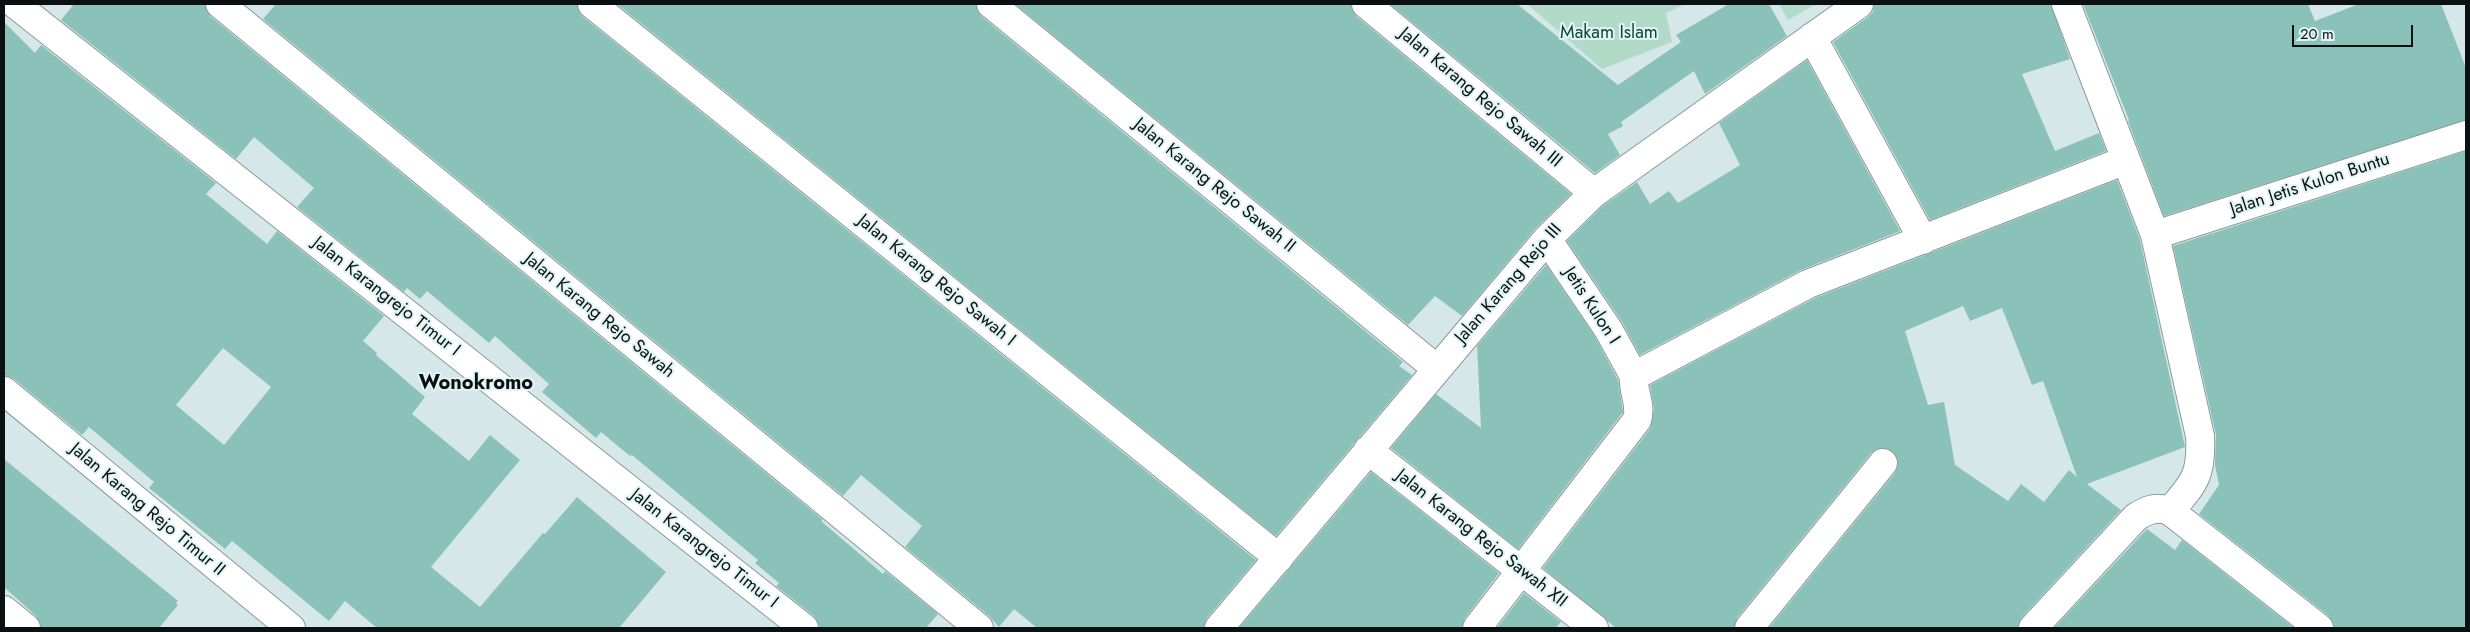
<!DOCTYPE html>
<html>
<head>
<meta charset="utf-8">
<style>
  body { margin:0 }
  #map { position:relative; width:2470px; height:632px; overflow:hidden; background:#d5e7e9; font-family:Jost,sans-serif }
  canvas { display:block }
  .frame { position:absolute; inset:0; border:5px solid #0b1112; pointer-events:none }
  .scale { position:absolute; left:2292px; top:25px; width:121px; height:22px; box-sizing:border-box; border:2px solid #0b1112; border-top:0; padding-left:6px; font-size:15px; line-height:18px; white-space:nowrap; color:#0b1112; -webkit-text-stroke:4px #e2f4f6; paint-order:stroke }
</style>
</head>
<body>
<div id="map">
<canvas width="2470" height="632"></canvas>
<div class="frame"></div>
<div class="scale">20 m</div>
</div>
<script>
const context = document.querySelector('canvas').getContext('2d');
context.lineJoin = 'round';
function paint(path, color) { context.fillStyle = color; context.fill(path, 'evenodd'); }
function stroke(path, color, width, dash) { context.strokeStyle = color; context.lineWidth = width; context.lineCap = dash ? 'butt' : 'round'; context.setLineDash(dash || []); context.stroke(path); }
function drawText(font, color, halo, rows, align = 'center') {
  context.font = font + ' Jost,sans-serif'; context.lineWidth = 4; context.setLineDash([]); context.textBaseline = 'middle'; context.strokeStyle = halo; context.fillStyle = color; for (const [text, x, y, turn = 0] of rows) {
    context.save(); context.translate(x, y); context.rotate((+turn || 0) * Math.PI / 180); context.textAlign = isNaN(turn) ? turn : align; if (halo) context.strokeText(text, 0, 0); context.fillText(text, 0, 0); context.restore();
  }
}
paint(new Path2D(`
  M 1527,4 L 1685,4 L 1666,13 L 1672,42 L 1602,69 Z
  M 1779,4 L 1816,4 L 1788,20 Z`), '#b2dbc7');
paint(new Path2D(`
  M 74,4 L 205,4 L 210,16 L 823,520 L 821,521 L 883,574 L 885,571 L 938,614 L 926,628 L 820,628 L 814,616 L 776,586 L 779,583 L 755,563 L 758,560 L 632,455 L 630,456 L 601,432 L 596,438 L 542,392 L 549,384 L 495,336 L 489,343 L 427,291 L 420,299 L 407,288 L 404,292 L 297,207 L 314,188 L 254,137 L 236,159 L 61,20 Z
  M 276,4 L 577,4 L 582,16 L 1256,560 L 1207,618 L 1204,628 L 1037,628 L 1014,609 L 999,627 L 989,616 L 905,547 L 922,526 L 861,475 L 843,496 L 263,19 Z
  M 617,4 L 976,4 L 981,16 L 1403,362 L 1399,366 L 1412,375 L 1276,536 Z
  M 1015,4 L 1351,4 L 1356,16 L 1571,194 L 1535,229 L 1462,316 L 1435,296 L 1408,325 Z
  M 1390,4 L 1517,4 L 1618,85 L 1681,42 L 1676,35 L 1729,4 L 1769,4 L 1787,36 L 1705,94 L 1694,71 L 1621,122 L 1623,126 L 1608,134 L 1620,155 L 1595,173 Z
  M 1874,4 L 2051,4 L 2070,59 L 2022,74 L 2055,151 L 2099,133 L 2106,151 L 1930,220 L 1833,42 L 1868,17 L 1873,12 Z
  M 2083,4 L 2308,4 L 2315,21 L 2359,4 L 2441,4 L 2466,68 L 2466,120 L 2164,216 L 2128,121 L 2129,120 Z
  M 4,22 L 35,53 L 41,45 L 216,183 L 206,194 L 267,244 L 277,231 L 384,316 L 363,341 L 377,353 L 376,355 L 425,397 L 412,414 L 469,461 L 490,435 L 520,460 L 431,567 L 480,607 L 543,533 L 545,534 L 577,497 L 666,572 L 619,628 L 377,628 L 345,601 L 329,621 L 232,541 L 225,549 L 149,488 L 154,482 L 89,427 L 82,435 L 14,379 L 4,375 ZM 223,348 L 271,387 L 224,445 L 176,405 Z
  M 1807,60 L 1900,231 L 1801,270 L 1640,355 L 1621,320 L 1567,241 L 1604,205 L 1637,182 L 1650,204 L 1669,191 L 1678,203 L 1740,165 L 1719,123 Z
  M 2466,151 L 2466,628 L 2334,628 L 2329,616 L 2199,514 L 2219,485 L 2215,465 L 2216,435 L 2173,246 Z
  M 2117,180 L 2140,240 L 2185,447 L 2087,484 L 2121,510 L 2022,617 L 2018,628 L 1769,628 L 1895,473 L 1898,465 L 1897,457 L 1892,451 L 1885,448 L 1877,449 L 1871,453 L 1737,618 L 1734,628 L 1616,628 L 1543,568 L 1650,429 L 1654,409 L 1650,385 L 1815,298 ZM 1963,306 L 1970,321 L 2002,308 L 2032,385 L 2043,381 L 2077,477 L 2069,470 L 2044,502 L 2021,484 L 2008,501 L 1955,465 L 1944,402 L 1928,405 L 1905,331 Z
  M 1546,265 L 1595,337 L 1618,380 L 1623,412 L 1518,549 L 1391,448 L 1436,394 L 1481,428 L 1477,346 Z
  M 4,459 L 178,601 L 176,603 L 178,605 L 159,628 L 41,628 L 36,616 L 4,587 Z
  M 1371,472 L 1499,573 L 1465,618 L 1462,628 L 1239,628 Z
  M 2147,529 L 2175,550 L 2182,540 L 2294,628 L 2054,628 Z
  M 1524,593 L 1561,622 L 1555,628 L 1497,628 Z`), '#8ac2ba');
const minor = new Path2D(`
  M 15,4 L 804,628
  M 220,4 L 979,628
  M 592,4 L 1279,558
  M 991,4 L 1437,369
  M 1366,4 L 1594,193
  M 2066,4 L 2155,235 L 2200,436 C 2202,475 2195,482 2170,511
  M 1812,37 L 1923,240
  M 2155,235 L 2466,135
  M 1547,239 L 1608,329 L 1634,376
  M 1634,376 L 1808,284 L 2126,160
  M 4,391 L 291,628
  M 1368,450 L 1594,628
  M 4,610 L 26,628
  M 1219,628 L 1547,239 L 1594,193 L 1859,4
  M 1477,628 L 1637,420 C 1642,404 1632,391 1634,376
  M 1749,628 L 1883,463
  M 2033,628 L 2136,517 C 2147,510 2156,506 2170,511 L 2319,628`);
stroke(minor, '#899a9c', 30);
stroke(minor, '#fff', 28);
drawText('18px', '#0a4934', '#e2f4f6', [
  ["Makam Islam",1609,34]
]);
drawText('18px', '#0b1112', '#e2f4f6', [
  ["Jalan Karang Rejo Sawah III",1480,98,40],
  ["Jalan Jetis Kulon Buntu",2310,185,-18],
  ["Jalan Karang Rejo Sawah II",1214,186,39],
  ["Jalan Karang Rejo Sawah I",936,281,39],
  ["Jalan Karang Rejo III",1509,284,-49],
  ["Jalan Karangrejo Timur I",386,297,38],
  ["Jetis Kulon I",1591,306,57],
  ["Jalan Karang Rejo Sawah",599,316,39],
  ["Jalan Karang Rejo Timur II",147,510,40],
  ["Jalan Karang Rejo Sawah XII",1481,539,38],
  ["Jalan Karangrejo Timur I",704,549,38]
]);
drawText('bold 20px', '#0b1112', '#e2f4f6', [
  ["Wonokromo",476,384]
]);
</script>
</body>
</html>
